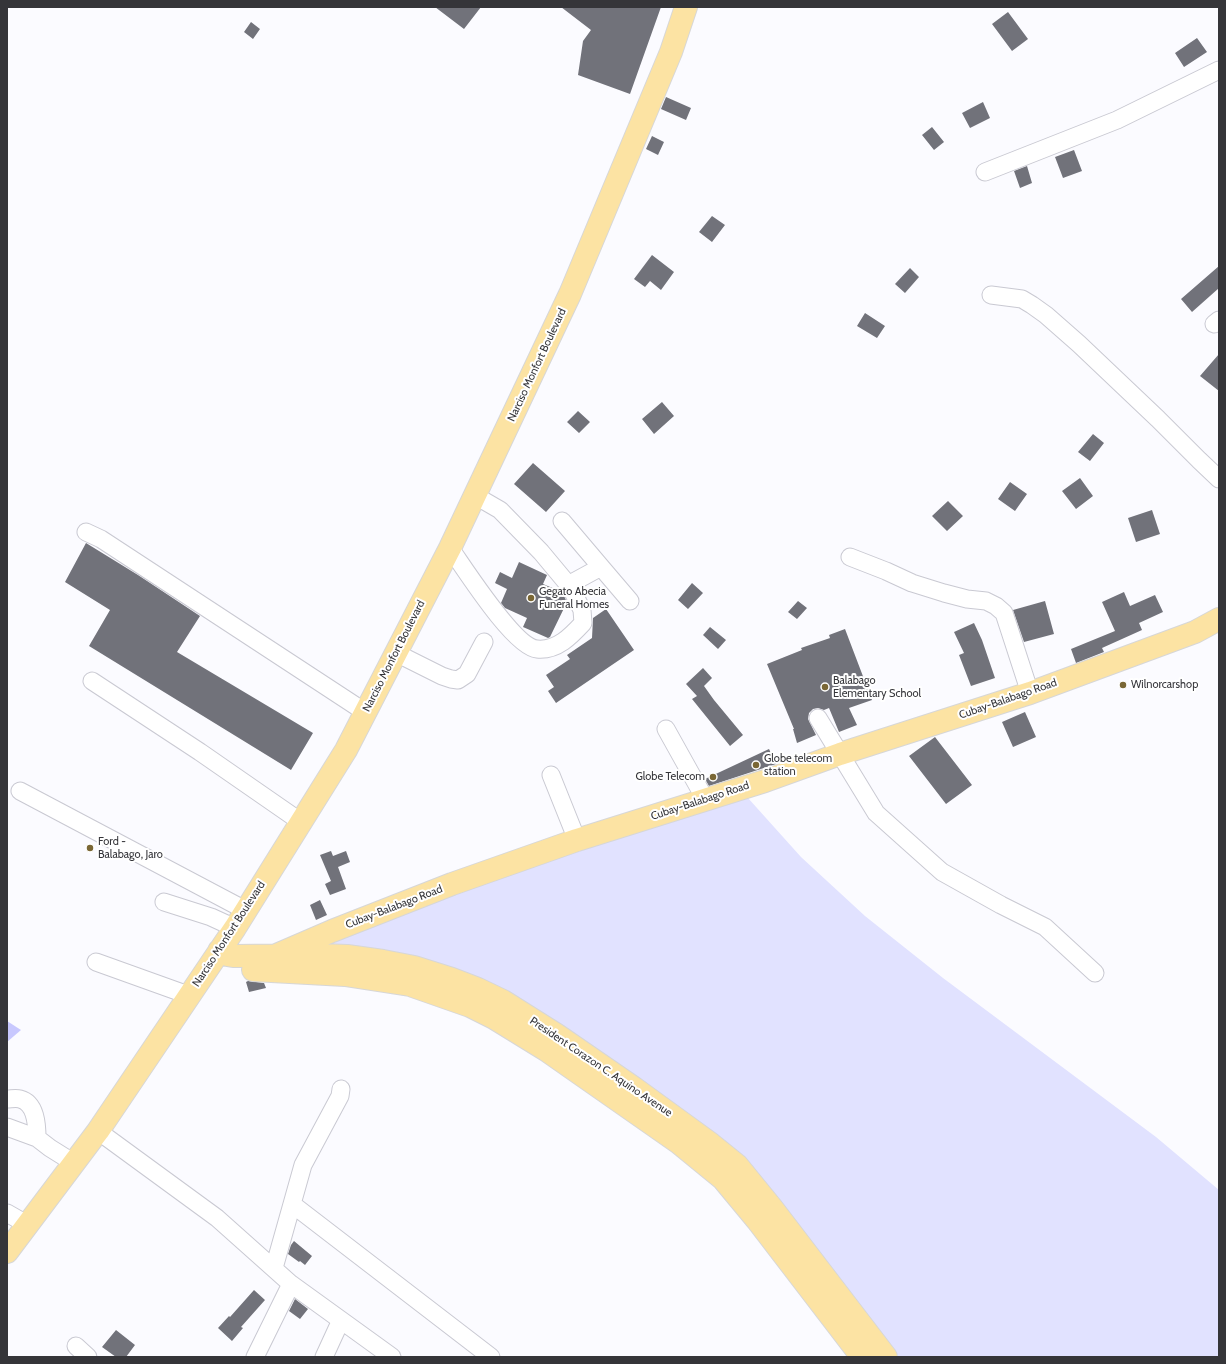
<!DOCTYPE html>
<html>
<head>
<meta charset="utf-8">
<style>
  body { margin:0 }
  #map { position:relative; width:1226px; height:1364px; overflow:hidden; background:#fbfbff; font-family:Cabin,sans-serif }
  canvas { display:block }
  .frame { position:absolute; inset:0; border:8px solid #353539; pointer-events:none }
</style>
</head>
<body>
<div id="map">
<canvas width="1226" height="1364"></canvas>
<div class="frame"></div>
</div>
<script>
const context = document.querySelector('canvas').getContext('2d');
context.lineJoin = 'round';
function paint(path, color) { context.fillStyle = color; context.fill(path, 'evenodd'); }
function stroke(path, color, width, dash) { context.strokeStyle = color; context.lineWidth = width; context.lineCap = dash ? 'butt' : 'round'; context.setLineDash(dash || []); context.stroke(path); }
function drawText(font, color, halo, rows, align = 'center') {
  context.font = font + ' Cabin,sans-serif'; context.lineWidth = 4; context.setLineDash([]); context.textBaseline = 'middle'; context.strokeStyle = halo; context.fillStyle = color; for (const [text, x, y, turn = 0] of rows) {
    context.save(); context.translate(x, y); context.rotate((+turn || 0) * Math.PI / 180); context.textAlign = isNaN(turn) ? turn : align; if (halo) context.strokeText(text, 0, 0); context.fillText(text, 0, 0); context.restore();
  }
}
paint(new Path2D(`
  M 748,798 L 801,857 L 865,916 L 943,978 L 1156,1137 L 1219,1190 L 1219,1357 L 899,1357 L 790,1215 L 669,1101 L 312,945 L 536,866 L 640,831 Z`), '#e1e2ff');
paint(new Path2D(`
  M 7,1021 L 21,1030 L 7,1042 Z`), '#c8c8fe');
paint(new Path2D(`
  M 435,7 L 481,7 L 464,29 Z
  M 561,7 L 661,7 L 630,94 L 578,75 L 583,41 L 591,30 Z
  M 1008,12 L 1028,39 L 1012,51 L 992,24 Z
  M 251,22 L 260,29 L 253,39 L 244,32 Z
  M 1197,38 L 1207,52 L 1184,67 L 1175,53 Z
  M 666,97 L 691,108 L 686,120 L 661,109 Z
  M 983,102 L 990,118 L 970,128 L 962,113 Z
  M 932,127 L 944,142 L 934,150 L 922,135 Z
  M 652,136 L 664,142 L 658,155 L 646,149 Z
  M 1074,150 L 1082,171 L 1063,178 L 1055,157 Z
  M 1027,166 L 1032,183 L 1020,188 L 1014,171 Z
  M 712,216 L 725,225 L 712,242 L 699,232 Z
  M 652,255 L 674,272 L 661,290 L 650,281 L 645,287 L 634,279 Z
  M 1219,266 L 1219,288 L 1192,312 L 1181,299 Z
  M 910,268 L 919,277 L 905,293 L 895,284 Z
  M 865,313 L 885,326 L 877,338 L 857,326 Z
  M 1219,354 L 1219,391 L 1200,376 Z
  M 662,402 L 674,416 L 654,434 L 642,419 Z
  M 578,411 L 590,422 L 579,433 L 567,422 Z
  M 1093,434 L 1104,443 L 1090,461 L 1078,452 Z
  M 533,463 L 565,491 L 546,512 L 514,484 Z
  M 1080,478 L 1093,496 L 1076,509 L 1062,491 Z
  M 1010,482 L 1027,494 L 1015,511 L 998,499 Z
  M 948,501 L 963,516 L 947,531 L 932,516 Z
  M 1152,510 L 1160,534 L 1136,542 L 1128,518 Z
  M 86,543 L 138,575 L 200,616 L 177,652 L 313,733 L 291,770 L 89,646 L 110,610 L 65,582 Z
  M 519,562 L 547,575 L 543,584 L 562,592 L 567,602 L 550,637 L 548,638 L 523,627 L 527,618 L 505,608 L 501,603 L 507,589 L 495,583 L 500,572 L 512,578 Z
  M 692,583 L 703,593 L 688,609 L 678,600 Z
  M 1124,592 L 1130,606 L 1155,595 L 1163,612 L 1139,623 L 1142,630 L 1102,648 L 1104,652 L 1076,663 L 1071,649 L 1115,631 L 1102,602 Z
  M 798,601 L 807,608 L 797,619 L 788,612 Z
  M 1045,601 L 1054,634 L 1024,642 L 1013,610 Z
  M 606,609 L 634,650 L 556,703 L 548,691 L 554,687 L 546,675 L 570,659 L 567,655 L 592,638 L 593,618 Z
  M 974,623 L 982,640 L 995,678 L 971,686 L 959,655 L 964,653 L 954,632 Z
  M 710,627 L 726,640 L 718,649 L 703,635 Z
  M 845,629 L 872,700 L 849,708 L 857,725 L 839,732 L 829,708 L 824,710 L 818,708 L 813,709 L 809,713 L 808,719 L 816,735 L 797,743 L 793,729 L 794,729 L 767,664 L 802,650 L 801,648 L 830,638 L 829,635 Z
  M 703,668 L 712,678 L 704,686 L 714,700 L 743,735 L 730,746 L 692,699 L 697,696 L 686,684 Z
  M 1025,712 L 1036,737 L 1013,747 L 1002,722 Z
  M 935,737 L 972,785 L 946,804 L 909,756 Z
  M 769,749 L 776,764 L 709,786 L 705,779 Z
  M 331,851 L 333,856 L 346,851 L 350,862 L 338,867 L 346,889 L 330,895 L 325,884 L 331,881 L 320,855 Z
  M 320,900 L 327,915 L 316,920 L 310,905 Z
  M 248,981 L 264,983 L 266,988 L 249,992 L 246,982 Z
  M 294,1241 L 312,1256 L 305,1265 L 300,1261 L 299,1262 L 288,1254 L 291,1245 Z
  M 254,1290 L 265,1300 L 241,1327 L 243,1328 L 232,1341 L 218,1328 L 229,1316 L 230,1317 Z
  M 295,1299 L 308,1309 L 300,1319 L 289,1311 Z
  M 116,1330 L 135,1345 L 126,1357 L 116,1357 L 102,1347 Z`), '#71727a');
const minor = new Path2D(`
  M 985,172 L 1117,120 L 1219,70
  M 991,295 L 1022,299 L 1032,305 L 1046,315 L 1079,344 L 1158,419 L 1199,460 L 1219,479
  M 1214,324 L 1219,320
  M 562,521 L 601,567
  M 86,532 L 101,539 L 365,712
  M 450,548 C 465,569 514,647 537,649 C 557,651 571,636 583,623 L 582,610 L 571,588 L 541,552 L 500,510 L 474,495
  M 850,557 L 886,571 L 912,583 L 944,593 L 967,599 L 986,601 L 996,606 L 1004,613 L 1030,693
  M 568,585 L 601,567 L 630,601
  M 396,653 L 442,676 L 451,679 L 458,680 L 467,674 L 484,642
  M 92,681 L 200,752 L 301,822
  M 818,718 L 876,813 L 942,872 L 1001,905 L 1045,927 L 1095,973
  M 666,729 L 705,799
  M 551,775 L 577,840
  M 20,791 L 245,910
  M 164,902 L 211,917 L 235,928
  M 96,962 L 188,995
  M 7,1099 C 11,1099 16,1098 20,1099 C 36,1103 37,1125 37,1138
  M 7,1127 L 37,1138 L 50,1148 L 74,1163
  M 98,1131 L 217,1218 L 291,1284 L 392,1357
  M 292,1204 L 491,1357
  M 7,1213 L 28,1225
  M 274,1268 L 303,1165 L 340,1096 L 341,1089
  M 76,1346 L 88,1357
  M 255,1357 L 291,1284
  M 324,1357 L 341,1320`);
const major = new Path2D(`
  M 219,951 L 227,955 L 233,956 L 320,955 L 347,956 L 383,961 L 414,967 L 452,979 L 478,989 L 503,1001 L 557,1035 L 634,1088 L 711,1144 L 737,1165 L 772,1208 L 886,1357
  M 274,956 L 332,931 L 452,884 L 577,840 L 765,781 L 840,754 L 1030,693 L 1195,632 L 1219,619
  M 253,970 L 345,975 L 410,985 L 470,1006 L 494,1018 L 546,1050 L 679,1143 L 723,1179 L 757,1220 L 862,1357
  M 7,1252 L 98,1131 L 235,928 L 346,750 L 450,548 L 570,294 L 671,52 L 686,7`);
stroke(minor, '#c9c9d2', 19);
stroke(major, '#d7d7d7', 24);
stroke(minor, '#fff', 17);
stroke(major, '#fce3a3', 22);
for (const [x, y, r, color] of [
  [531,598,4,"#7a6735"],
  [1123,685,4,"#7a6735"],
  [825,687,4,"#7a6735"],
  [756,765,4,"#7a6735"],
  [713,777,4,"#7a6735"],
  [90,848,4,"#7a6735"]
]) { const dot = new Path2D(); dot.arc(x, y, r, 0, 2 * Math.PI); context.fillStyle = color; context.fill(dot); stroke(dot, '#fff', 1.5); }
drawText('11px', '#353539', '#fff', [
  ["Narciso Monfort Boulevard",537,365,-65],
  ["Narciso Monfort Boulevard",394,656,-63],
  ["Cubay-Balabago Road",1008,699,-19],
  ["Cubay-Balabago Road",700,801,-18],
  ["Cubay-Balabago Road",394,907,-21],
  ["Narciso Monfort Boulevard",229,934,-57],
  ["President Corazon C. Aquino Avenue",601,1067,34]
]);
drawText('11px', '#353539', '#fff', [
  ["Gegato Abecia",539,592],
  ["Funeral Homes",539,605],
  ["Balabago",833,681],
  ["Elementary School",833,694],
  ["Wilnorcarshop",1131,685],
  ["Globe telecom",764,759],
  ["station",764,772],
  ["Globe Telecom",705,777,"right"],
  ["Ford -",98,842],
  ["Balabago, Jaro",98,855]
], 'left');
</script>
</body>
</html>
